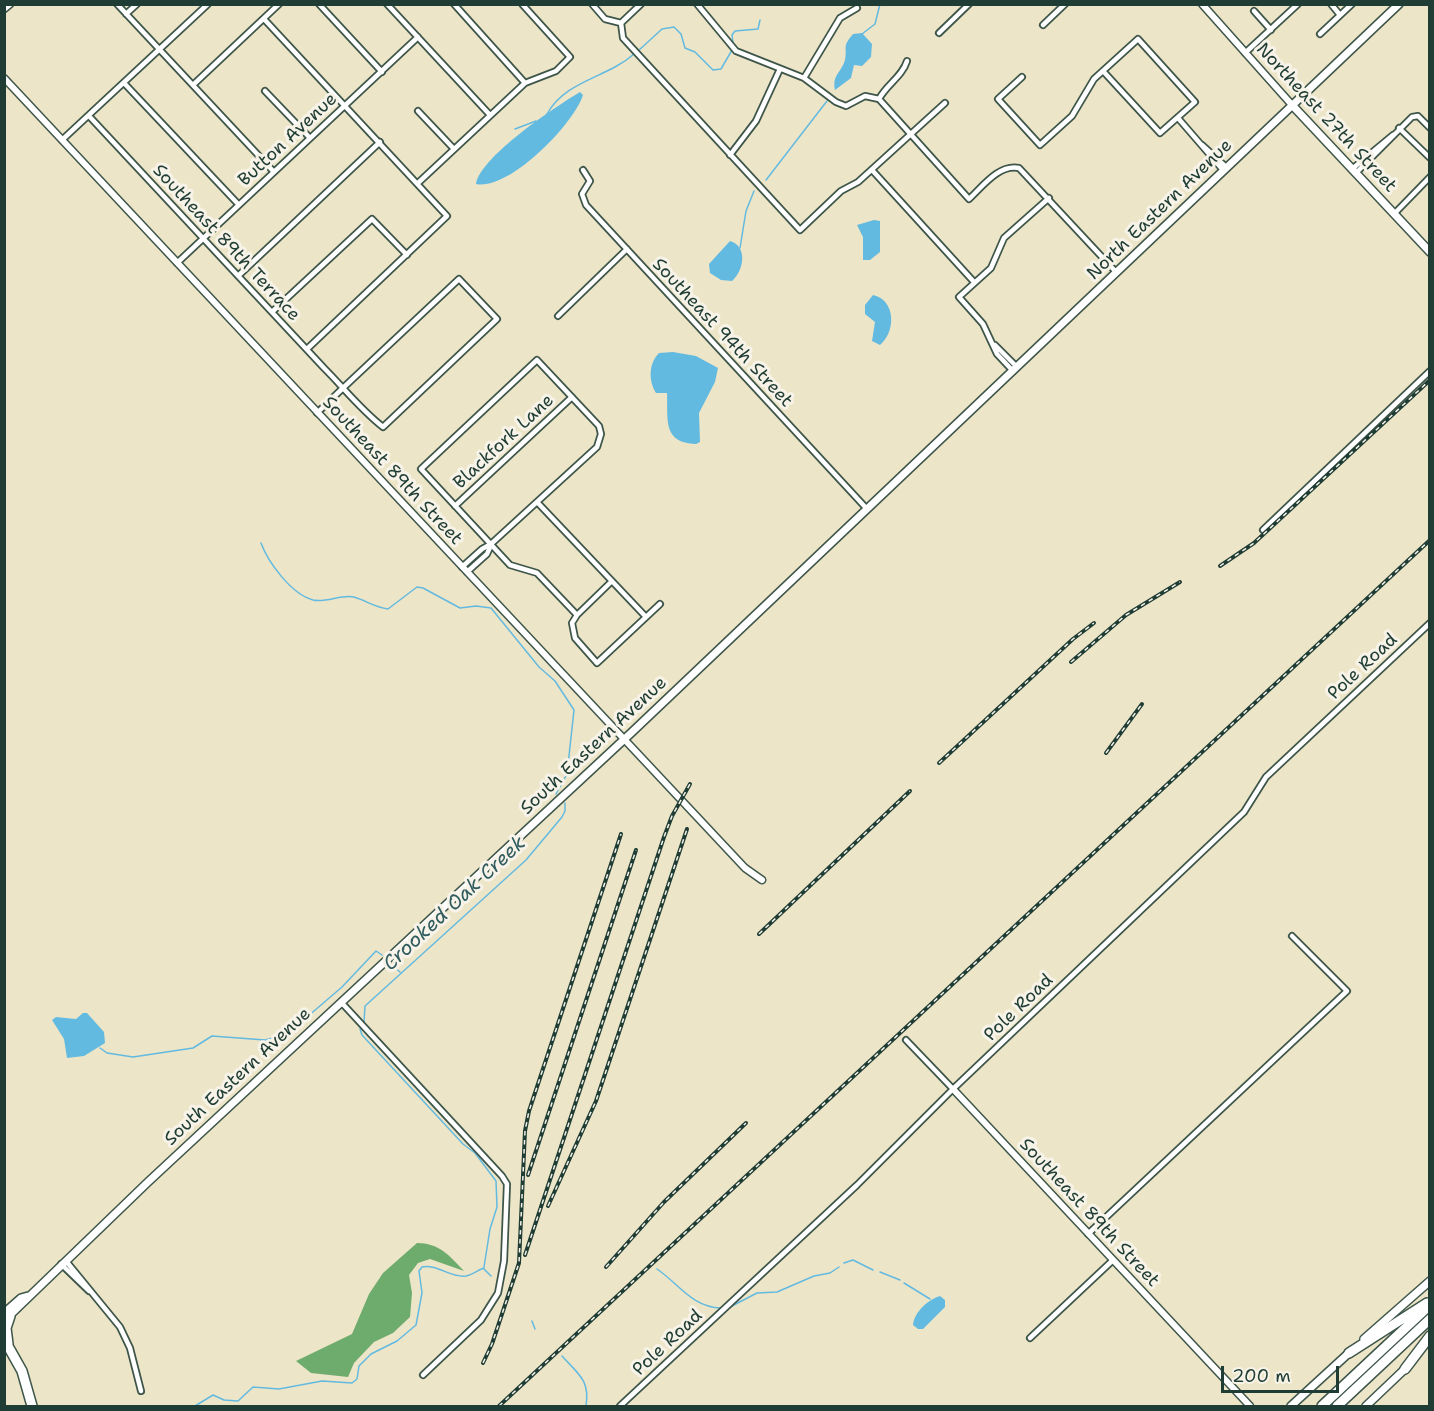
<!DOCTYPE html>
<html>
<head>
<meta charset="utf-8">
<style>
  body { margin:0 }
  #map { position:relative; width:1434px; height:1411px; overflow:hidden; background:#ede5c8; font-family:"Shantell Sans",sans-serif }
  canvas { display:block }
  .frame { position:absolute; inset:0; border:6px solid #1f3d34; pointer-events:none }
  .scale { position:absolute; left:1221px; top:1366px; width:118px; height:27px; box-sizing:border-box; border:3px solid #1f3d34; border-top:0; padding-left:8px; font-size:18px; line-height:21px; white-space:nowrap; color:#1f3d34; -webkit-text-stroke:4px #f7f3e8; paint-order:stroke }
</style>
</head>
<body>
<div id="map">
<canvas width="1434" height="1411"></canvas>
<div class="frame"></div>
<div class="scale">200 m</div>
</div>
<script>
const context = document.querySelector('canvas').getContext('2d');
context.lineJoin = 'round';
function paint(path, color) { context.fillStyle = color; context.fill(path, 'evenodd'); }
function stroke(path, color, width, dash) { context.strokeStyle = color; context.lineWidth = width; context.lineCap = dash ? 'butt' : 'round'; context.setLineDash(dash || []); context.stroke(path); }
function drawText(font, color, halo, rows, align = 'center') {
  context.font = font + ' "Shantell Sans",sans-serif'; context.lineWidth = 6; context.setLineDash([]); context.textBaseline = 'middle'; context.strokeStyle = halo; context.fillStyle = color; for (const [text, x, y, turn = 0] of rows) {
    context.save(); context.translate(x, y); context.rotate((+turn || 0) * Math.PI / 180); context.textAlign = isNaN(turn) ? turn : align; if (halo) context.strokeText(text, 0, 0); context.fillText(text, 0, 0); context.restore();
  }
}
paint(new Path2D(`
  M 417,1243 C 439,1243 449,1255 464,1271 L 430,1259 L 418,1263 L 409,1275 L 412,1293 L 410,1317 L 393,1333 L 374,1342 L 354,1363 L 348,1377 L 311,1373 L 296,1361 L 352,1334 L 369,1294 L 383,1273 Z`), '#6eac6e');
paint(new Path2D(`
  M 862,33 L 872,44 L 871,57 L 862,66 L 854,65 L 851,78 L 835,90 C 832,75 841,73 845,60 C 848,47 841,48 853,34 Z
  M 580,92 L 583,95 C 574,124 509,191 476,184 C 481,156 555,107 580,92 Z
  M 874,220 L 880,221 L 880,252 L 870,260 L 863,260 L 863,237 L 857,225 Z
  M 730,241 C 748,246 744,271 732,281 L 721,280 L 710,273 L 709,264 Z
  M 873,295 C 896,300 896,332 880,345 L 872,341 L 875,322 L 865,314 L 865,305 Z
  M 673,352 L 696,356 L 718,368 L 715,382 L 699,413 L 700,442 L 696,444 C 662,443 668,419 667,393 L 656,393 C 648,380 649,363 659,353 Z
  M 83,1013 L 87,1013 L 104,1032 L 105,1043 L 84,1056 L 67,1058 L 64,1039 L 52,1020 L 56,1017 L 76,1019 Z
  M 940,1296 L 945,1300 L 945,1307 L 923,1329 L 918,1329 L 913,1325 C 914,1312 929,1299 940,1296 Z`), '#63bae0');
stroke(new Path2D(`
  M 862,34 L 875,24 L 880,4
  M 733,43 L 732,35 L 735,31 L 758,29 L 760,20
  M 638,51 L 662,29 L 674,27 L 681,34 L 685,48 L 695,52 L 713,70 L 721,69 L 732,50
  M 547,114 C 566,80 607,78 634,54
  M 515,129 L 536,121
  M 766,180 L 827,101
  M 740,248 L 746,211 L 754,191
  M 261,543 C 268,562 291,594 313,600 C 326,603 342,594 354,597 C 367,601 374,607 388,609 L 417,587 L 423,588 L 460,608 L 476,606 L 491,608 L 539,667 L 555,681 L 574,710 L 567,774 L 556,794
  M 391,964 L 400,972
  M 364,1022 L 365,1006 L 526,860 L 562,817 L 565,811 L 565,803
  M 360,1029 L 362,1035 L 463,1144 L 475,1153 L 496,1181 L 497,1207 L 490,1229 L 484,1267
  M 100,1048 L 107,1053 L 133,1057 L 193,1048 L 212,1036 L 265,1040 L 280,1036 L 300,1023 L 342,987 L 376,951 L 382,955
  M 844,1263 L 853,1260 L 873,1270
  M 484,1269 L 491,1276
  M 657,1269 C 679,1284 692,1307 721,1308
  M 880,1272 L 900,1280
  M 904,1283 L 930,1299
  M 730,1307 L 757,1293 L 777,1292 L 814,1276 L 830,1273 L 839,1267
  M 532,1321 L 535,1329
  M 562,1356 C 579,1375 590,1380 586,1406
  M 195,1406 L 213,1395 L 224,1400 L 238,1401 L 253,1387 L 279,1389 L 322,1381 L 352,1383 L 357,1379 L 359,1366 L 371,1354 L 397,1341 L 416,1325 L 422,1293 L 419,1271 L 422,1267 C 438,1264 450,1278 466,1276 C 472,1275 478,1270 484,1268`), '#63bae0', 1.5);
const minor = new Path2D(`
  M 117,4 L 274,172
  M 319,4 L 382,72
  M 387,4 L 490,115
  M 454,4 L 525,83
  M 592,4 L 605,19 L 621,23
  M 641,4 L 621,23 L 623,38 L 800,230 L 841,191 L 858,182 L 945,103
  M 697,4 L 736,51 L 804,78 L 836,102 L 846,106 L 865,96 L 879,99
  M 1331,4 L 1340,15
  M 1254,11 L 1271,30
  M 126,14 L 137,4
  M 264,19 L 447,216 L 307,349
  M 1043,25 L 1065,4
  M 939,33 L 969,4
  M 1320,34 L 1352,4
  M 1245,53 L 1298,4
  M 907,61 C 902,77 887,84 879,99 L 969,199 C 983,186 999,164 1019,168 L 1116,272
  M 1022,77 L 998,99 L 1040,145 L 1072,116 L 1094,79 L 1138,39 L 1195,102 L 1160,133 L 1103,71
  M 804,78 L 840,18 L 857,8
  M 124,83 L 239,205
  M 193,85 L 279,4
  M 265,91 L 310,138
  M 418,111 L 454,149
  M 89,116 L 324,368 C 343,387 361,410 383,427 L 497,319 L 459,279 L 343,388 L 317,413
  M 1178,118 L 1223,170
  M 1399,128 L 1430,158
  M 62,140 L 208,4
  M 1202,145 L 1226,167
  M 730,155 L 756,121 L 780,69
  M 1352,169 L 1393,135
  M 583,170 L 590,181 L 582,194 L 586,205 L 867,509
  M 872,170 L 974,282
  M 1356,173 L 1412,117 L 1418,116 L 1430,128
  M 418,183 L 525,83 L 556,71 L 570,57 L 522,4
  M 1394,214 L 1430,177
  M 177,263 L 418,37
  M 238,276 L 380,142
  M 272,312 L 372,219 L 407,255
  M 558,316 L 627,249
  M 995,345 L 1017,367
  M 1013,371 L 997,354 L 983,324 L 959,297 L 991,268 L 1004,238 L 1049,198
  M 537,502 L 646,617
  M 455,506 L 572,397
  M 1263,530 L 1430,371
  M 462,567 L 482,549 L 491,544 L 597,447 L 601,434 L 599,426 L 537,360 L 421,469 L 510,565 L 537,573 L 577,615
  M 467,572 L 487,554 L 491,545
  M 612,581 L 577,615 L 572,623 L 575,638 L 597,663 L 660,604
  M 341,1002 L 502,1176 L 507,1184 L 504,1261 L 498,1293 L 481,1320 L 423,1375
  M 906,1040 L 953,1089
  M 1088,1234 L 1347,991 L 1292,936
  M 66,1261 L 120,1327 L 130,1348 L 141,1391
  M 61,1264 L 89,1291
  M 1030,1338 L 1112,1261
  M 620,1406 L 857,1185 L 953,1089 L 1244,812 L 1266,777 L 1430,623`);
const tertiary = new Path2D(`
  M 1202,4 L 1292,105
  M 4,9 L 10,4
  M 4,78 L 745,868 L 762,880
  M 953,1089 L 1250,1406`);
const secondary = new Path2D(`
  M 1292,105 L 1430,252
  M 4,1313 L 21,1298 L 28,1296
  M 8,1317 L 148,1182 L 631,733 L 1399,4
  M 1364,1339 L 1430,1281
  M 1291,1406 L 1351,1351
  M 1366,1406 L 1407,1367`);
const motorway = new Path2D(`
  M 4,1339 L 22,1371 L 32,1406
  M 8,1344 L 6,1328 L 10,1316
  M 1349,1353 L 1427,1303
  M 1405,1369 L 1430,1336
  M 1322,1406 L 1430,1305
  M 1337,1406 L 1430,1319`);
stroke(minor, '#3e564a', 8);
stroke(tertiary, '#3e564a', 9);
stroke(secondary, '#3e564a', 10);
stroke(motorway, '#3e564a', 12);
stroke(minor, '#fff', 4.5);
stroke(tertiary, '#fff', 6);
stroke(secondary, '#fff', 7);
stroke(motorway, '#fff', 9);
const rail = new Path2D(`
  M 1220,566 L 1254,543 L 1430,380
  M 1071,662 L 1126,615 L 1180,582
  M 1106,753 L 1142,704
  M 939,763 L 1073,639 L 1094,623
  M 759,934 L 910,791
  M 528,1175 L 636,850
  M 548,1206 L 596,1101 L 687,829
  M 525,1255 L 664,837 L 672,816 L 690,784
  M 606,1267 L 664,1202 L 746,1123
  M 483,1363 L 492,1344 L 519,1263 L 525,1131 L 529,1111 L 621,834
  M 499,1406 L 1430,540`);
stroke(rail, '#1f3d34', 4);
stroke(rail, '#f7f3e8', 1.5, [4.5]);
drawText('18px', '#1f3d34', '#f7f3e8', [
  ["Northeast 27th Street",1326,118,47],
  ["Button Avenue",288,140,-43],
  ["North Eastern Avenue",1160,210,-44],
  ["Southeast 89th Terrace",226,243,47],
  ["Southeast 94th Street",722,333,47],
  ["Blackfork Lane",504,442,-43],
  ["Southeast 89th Street",392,471,47],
  ["Pole Road",1363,667,-43],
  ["South Eastern Avenue",594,746,-43],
  ["Pole Road",1019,1008,-44],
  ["South Eastern Avenue",238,1077,-43],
  ["Southeast 89th Street",1089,1213,47],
  ["Pole Road",668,1343,-43]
]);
drawText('italic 20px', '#305c5f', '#f7f3e8', [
  ["Crooked Oak Creek",455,904,-43]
]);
</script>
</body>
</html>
